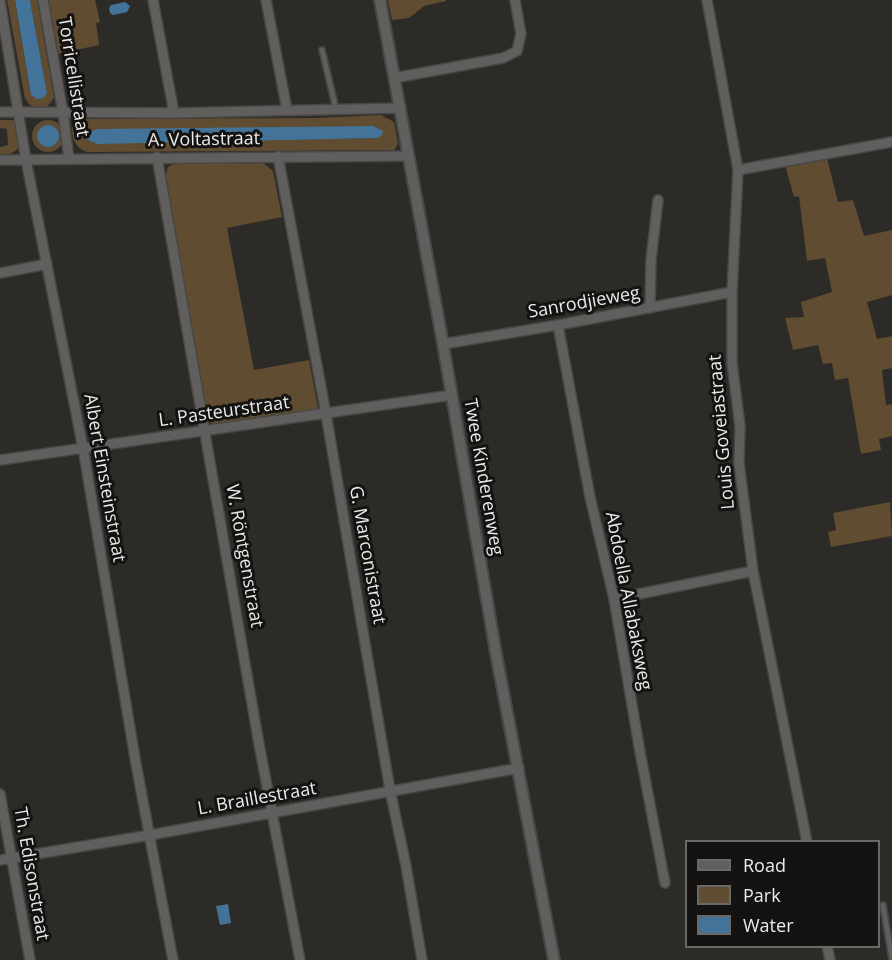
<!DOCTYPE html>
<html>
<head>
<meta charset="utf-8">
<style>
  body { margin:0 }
  #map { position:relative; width:892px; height:960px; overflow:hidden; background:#2d2b28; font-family:"Open Sans",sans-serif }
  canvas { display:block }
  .legend { position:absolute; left:685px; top:840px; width:195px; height:108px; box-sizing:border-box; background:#141312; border:2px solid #6a6968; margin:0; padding:8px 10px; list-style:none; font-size:18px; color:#ebeae8 }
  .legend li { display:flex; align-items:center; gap:12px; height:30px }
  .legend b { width:30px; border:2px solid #6a6968 }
</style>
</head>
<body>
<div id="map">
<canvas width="892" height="960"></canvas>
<ul class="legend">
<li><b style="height:8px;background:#615f5d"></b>Road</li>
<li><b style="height:16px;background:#604c31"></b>Park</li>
<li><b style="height:16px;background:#437398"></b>Water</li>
</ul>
</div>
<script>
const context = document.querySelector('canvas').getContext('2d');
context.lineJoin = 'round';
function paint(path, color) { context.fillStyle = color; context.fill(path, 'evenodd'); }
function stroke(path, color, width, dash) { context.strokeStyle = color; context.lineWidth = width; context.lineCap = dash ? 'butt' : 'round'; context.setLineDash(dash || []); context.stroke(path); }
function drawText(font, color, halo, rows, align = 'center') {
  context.font = font + ' "Open Sans",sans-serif'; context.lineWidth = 6; context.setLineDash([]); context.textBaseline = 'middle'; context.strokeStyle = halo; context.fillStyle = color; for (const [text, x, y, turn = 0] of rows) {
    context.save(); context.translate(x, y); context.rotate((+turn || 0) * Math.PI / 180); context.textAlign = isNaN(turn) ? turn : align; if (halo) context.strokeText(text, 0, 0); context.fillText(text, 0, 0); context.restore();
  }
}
paint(new Path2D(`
  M 7,0 L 15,0 L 31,95 L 47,93 L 30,0 L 37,0 L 54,98 L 46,108 C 35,108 30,108 25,98 Z
  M 47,0 L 95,0 L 100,22 L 96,23 L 99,45 L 57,54 Z
  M 388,0 L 446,0 L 446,1 L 424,6 L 409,18 L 392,20 Z
  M 381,115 L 394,122 L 398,144 L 394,150 L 87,152 C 75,148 70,137 73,124 L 83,119 L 314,118 ZM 374,126 L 379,128 L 378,138 L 316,139 L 315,128 Z
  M32 136a16 16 0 1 1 32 0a16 16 0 1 1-32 0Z
  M 0,120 L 15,120 C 25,138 23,155 0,155 L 0,147 L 8,145 L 7,129 L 0,128 Z
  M 827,158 L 838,202 L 853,200 L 864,236 L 892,230 L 892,295 L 867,302 L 877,339 L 892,336 L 892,368 L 882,370 L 886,405 L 892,404 L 892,436 L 879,439 L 881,450 L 861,454 L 848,378 L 835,380 L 832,363 L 823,364 L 818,345 L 793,350 L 785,318 L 804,317 L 801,302 L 832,292 L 825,258 L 807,261 L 799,196 L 794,197 L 785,165 Z
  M 177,162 L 262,162 L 273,171 L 282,217 L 227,228 L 254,370 L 309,360 L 317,403 L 318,409 L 314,412 L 217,426 L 211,423 L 207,419 L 165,178 L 168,167 Z
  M 890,502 L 892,536 L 831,547 L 828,532 L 836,530 L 833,513 Z`), '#604c31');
paint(new Path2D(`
  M 15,0 L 30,0 L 47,93 L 43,98 L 37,99 L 31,95 Z
  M 125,2 L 130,6 L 127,12 L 113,15 L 110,13 L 109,8 L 111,5 Z
  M37 136a11 11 0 1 1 22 0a11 11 0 1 1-22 0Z
  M 374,126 L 383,131 L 382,135 L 378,138 L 97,144 L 84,138 L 85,134 L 97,129 Z
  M 228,904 L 231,923 L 220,925 L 216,906 Z`), '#437398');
const service = new Path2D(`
  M 322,50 L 336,109
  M 883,905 L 892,959`);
const minor = new Path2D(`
  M 43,0 L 63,113 L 69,159
  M 153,0 L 174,113
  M 266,0 L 287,110
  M 707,0 L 738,170
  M 0,1 L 26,160 L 83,448 L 136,764 L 173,960
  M 394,78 L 503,58 L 517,51 L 521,34 L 515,0
  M 0,112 L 174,113 L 401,108
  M 278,156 L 326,414 L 390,790 L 406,866 L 422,960
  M 157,157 L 259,744 L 300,960
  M 0,160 L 408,156
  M 0,273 L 47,264
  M 650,308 L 651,260 L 658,200
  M 558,325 L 590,497 L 614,599 L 640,752 L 665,883
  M 443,344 L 558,325 L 732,292
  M 0,460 L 452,395
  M 614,599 L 753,571
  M 0,794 L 30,960
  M 807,842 L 753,571 L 739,463 L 740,426 L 732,363 L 732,292 L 738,170 L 892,142
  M 0,860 L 150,835 L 519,768
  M 827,946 L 830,960`);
const tertiary = new Path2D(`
  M 380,0 L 443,344 L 497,659 L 554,960`);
stroke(service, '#484745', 8);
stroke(minor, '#484745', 12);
stroke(tertiary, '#484745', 14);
stroke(service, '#615f5d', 4.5);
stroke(minor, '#615f5d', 9);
stroke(tertiary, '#615f5d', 10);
drawText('18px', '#ebeae8', '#141312', [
  ["Torricellistraat",73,77,81],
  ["A. Voltastraat",204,140,-1],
  ["Sanrodjieweg",584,303,-10],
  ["L. Pasteurstraat",224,412,-8],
  ["Louis Goveiastraat",722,432,-95],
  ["Twee Kinderenweg",483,477,80],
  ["Albert Einsteinstraat",104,478,80],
  ["G. Marconistraat",367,555,80],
  ["W. Röntgenstraat",244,556,80],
  ["Abdoella Allabaksweg",628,601,79],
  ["L. Braillestraat",257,799,-10],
  ["Th. Edisonstraat",31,874,80]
]);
</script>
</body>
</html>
